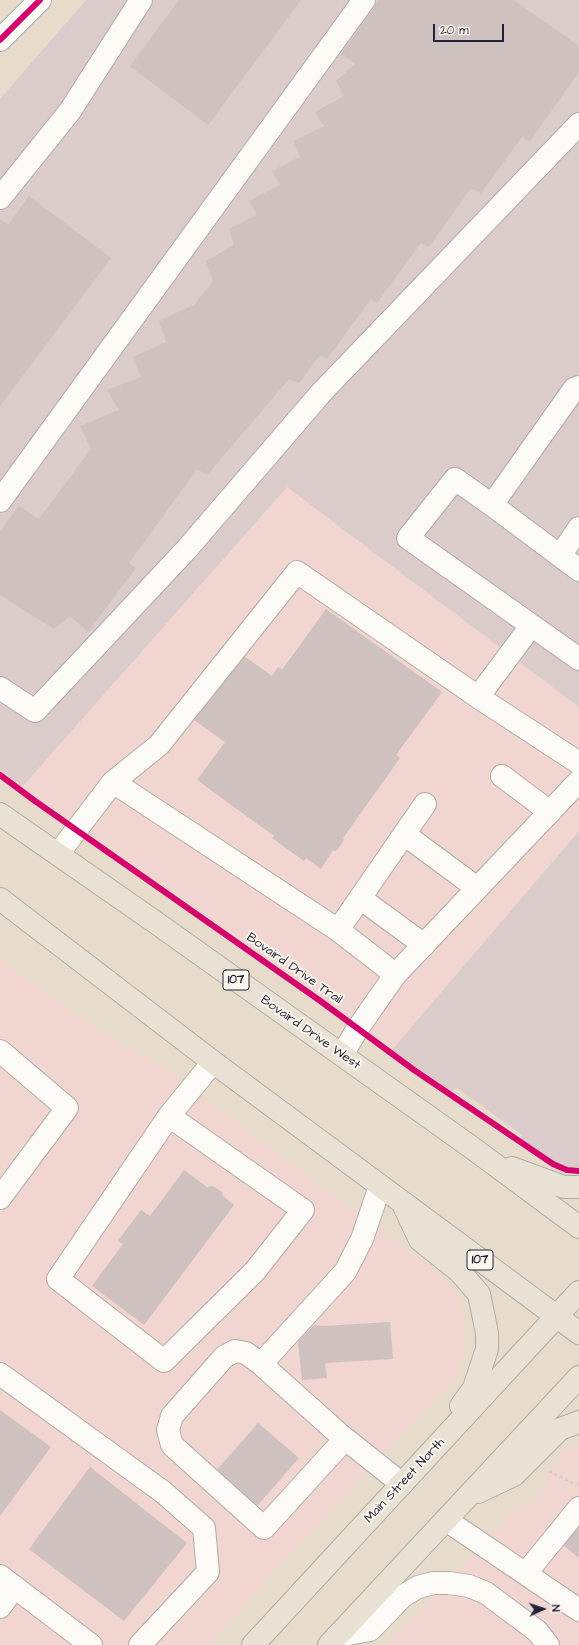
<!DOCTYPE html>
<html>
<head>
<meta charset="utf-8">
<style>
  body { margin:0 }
  #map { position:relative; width:579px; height:1645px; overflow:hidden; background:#e7dccc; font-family:"Architects Daughter",sans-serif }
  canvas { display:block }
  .north { position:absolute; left:523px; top:1589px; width:40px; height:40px; -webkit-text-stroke:3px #fbf7ec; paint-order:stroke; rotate:87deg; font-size:11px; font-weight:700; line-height:16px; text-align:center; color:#22223b }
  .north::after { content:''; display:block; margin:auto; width:14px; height:18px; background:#22223b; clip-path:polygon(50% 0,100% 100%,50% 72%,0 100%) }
  .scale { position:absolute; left:433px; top:24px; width:71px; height:18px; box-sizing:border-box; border:2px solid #22223b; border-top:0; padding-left:5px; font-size:12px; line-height:14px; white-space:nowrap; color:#22223b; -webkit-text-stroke:3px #fbf7ec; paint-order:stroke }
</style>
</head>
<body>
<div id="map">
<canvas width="579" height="1645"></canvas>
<div class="north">N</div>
<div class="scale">20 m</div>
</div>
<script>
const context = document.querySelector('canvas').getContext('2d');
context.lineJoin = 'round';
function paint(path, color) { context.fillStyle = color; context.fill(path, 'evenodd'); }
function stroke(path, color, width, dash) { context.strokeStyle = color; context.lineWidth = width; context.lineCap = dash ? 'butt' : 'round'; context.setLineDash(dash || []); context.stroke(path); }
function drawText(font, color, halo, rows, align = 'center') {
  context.font = font + ' "Architects Daughter",sans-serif'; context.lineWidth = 4; context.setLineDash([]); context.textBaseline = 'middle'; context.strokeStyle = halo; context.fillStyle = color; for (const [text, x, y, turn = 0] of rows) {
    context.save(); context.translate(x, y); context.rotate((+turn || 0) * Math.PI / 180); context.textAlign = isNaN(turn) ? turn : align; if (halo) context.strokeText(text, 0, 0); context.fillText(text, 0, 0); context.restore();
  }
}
paint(new Path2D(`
  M 287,487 L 579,707 L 579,831 L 392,1050 L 325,999 L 22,787 Z
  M 0,959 L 101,1033 L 160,1065 L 445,1278 L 457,1295 L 464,1314 L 465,1338 L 464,1351 L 458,1370 L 452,1381 L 250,1598 L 210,1645 L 0,1645 Z
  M 579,1444 L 579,1645 L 386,1645 L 430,1601 L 521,1502 L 528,1508 L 551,1481 L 545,1475 L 566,1452 Z`), '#f0d5d1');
paint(new Path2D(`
  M 86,0 L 579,0 L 579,707 L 287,487 L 22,787 L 0,769 L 0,99 Z
  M 579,831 L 579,1168 L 558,1164 L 520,1138 L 522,1135 L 456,1087 L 452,1092 L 392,1050 Z`), '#dbcbca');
paint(new Path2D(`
  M 179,0 L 301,0 L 208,125 L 130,66 Z
  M 379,0 L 514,0 L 579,46 L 579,72 L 530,141 L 522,137 L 481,193 L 471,188 L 429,247 L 421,243 L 377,303 L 371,299 L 327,359 L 320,355 L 299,383 L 289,379 L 207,475 L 197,469 L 129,563 L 136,568 L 88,632 L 70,616 L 54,629 L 0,595 L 0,532 L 19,506 L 39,519 L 91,449 L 80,426 L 119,410 L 107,390 L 141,377 L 133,357 L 166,342 L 159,321 L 195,304 L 213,281 L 206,261 L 234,245 L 229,229 L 257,215 L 249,201 L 280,185 L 272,171 L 300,157 L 294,141 L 324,126 L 315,112 L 344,96 L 336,81 L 355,64 L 341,54 Z
  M 29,196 L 111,258 L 0,406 L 0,219 L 8,225 Z
  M 326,609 L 442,692 L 396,755 L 400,758 L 343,838 L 344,839 L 342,843 L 337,850 L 335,851 L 333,850 L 321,869 L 306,858 L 304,861 L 272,838 L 274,836 L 197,780 L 225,742 L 191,718 L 238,652 L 272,676 L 278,667 L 282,670 Z
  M 184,1170 L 207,1187 L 213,1186 L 222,1192 L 223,1196 L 234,1205 L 144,1325 L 92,1286 L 123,1244 L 118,1241 L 141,1210 L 150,1216 Z
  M 390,1322 L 393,1359 L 325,1363 L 327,1378 L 302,1380 L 298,1341 L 314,1325 L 323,1326 Z
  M 0,1410 L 51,1447 L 0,1516 Z
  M 258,1423 L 299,1458 L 257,1506 L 216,1471 Z
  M 90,1467 L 187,1543 L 124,1621 L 29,1549 Z
  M 579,1521 L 579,1558 L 561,1543 Z`), '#cec1c0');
const minor = new Path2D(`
  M 0,40 L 40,0
  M 0,198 L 70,111 L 141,0
  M 579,387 L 574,389 L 492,505 L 579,570
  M 0,501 L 364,0
  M 492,505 L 455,479 L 408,538 L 579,659
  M 560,556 L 579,528
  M 0,688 L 35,711 L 186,550 L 321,393 L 579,124
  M 478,697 L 531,626
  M 502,776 L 550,812
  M 113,782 L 159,745 L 297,572 L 478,697 L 579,763
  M 404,834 L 477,888
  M 58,854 L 113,782 L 338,930 L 382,964 L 395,975 L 358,1028 L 342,1055
  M 360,898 L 424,945
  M 338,930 L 425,804
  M 395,975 L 579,781
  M 0,1051 L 67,1108 L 0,1198
  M 169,1116 L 303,1210 L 255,1271 L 164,1361 L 58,1279 L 169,1116 L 213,1062
  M 380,1186 L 362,1239 L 345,1272 L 261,1364 L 338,1433 L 402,1484
  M 261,1364 L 246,1353 L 235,1351 L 224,1357 L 172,1416 L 168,1430 L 172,1445 L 264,1528 L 345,1439
  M 0,1374 L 163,1492 L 204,1528 L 208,1572 L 140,1645
  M 446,1520 L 579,1610
  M 526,1573 L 579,1508
  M 0,1576 L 91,1645
  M 0,1607 L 15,1587
  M 337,1636 L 370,1630 L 403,1596 L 418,1587 L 433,1583 L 449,1583 L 469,1586 L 486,1593 L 537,1631 L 548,1645`);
const major = new Path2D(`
  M 0,814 L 155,922 L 471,1147 L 579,1227
  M 0,899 L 213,1062 L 579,1333
  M 512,1168 L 564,1187 L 579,1187
  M 404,1206 L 420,1240 L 460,1272 L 479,1294 L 487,1333 L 487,1349 L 474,1388 L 461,1406
  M 478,1492 L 514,1475 L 560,1429 L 579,1422
  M 253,1645 L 579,1292
  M 329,1645 L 579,1377`);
stroke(minor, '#b2aba3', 24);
stroke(major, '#b2aba3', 24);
stroke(new Path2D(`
  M 549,1471 L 577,1485`), '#d2cfcd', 2.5, [3, 3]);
stroke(minor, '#fbfaf7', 22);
stroke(major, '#eae1d5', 22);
stroke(new Path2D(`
  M 0,40 L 40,0
  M 0,775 L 35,801 L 319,1000 L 414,1070 L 553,1164 L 567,1170 L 579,1171`), '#d6006c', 6);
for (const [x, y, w] of [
  [236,980,26],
  [480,1260,26]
]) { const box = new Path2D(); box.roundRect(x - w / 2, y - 10, w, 20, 3); context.fillStyle = '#fbf7ec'; context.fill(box); stroke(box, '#22223b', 1); }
drawText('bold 12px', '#22223b', null, [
  ["107",236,980],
  ["107",480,1260]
]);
drawText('13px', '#22223b', '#fbf7ec', [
  ["Bovaird Drive Trail",294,969,35],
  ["Bovaird Drive West",310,1033,35],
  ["Main Street North",405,1481,-47]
]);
</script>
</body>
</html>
